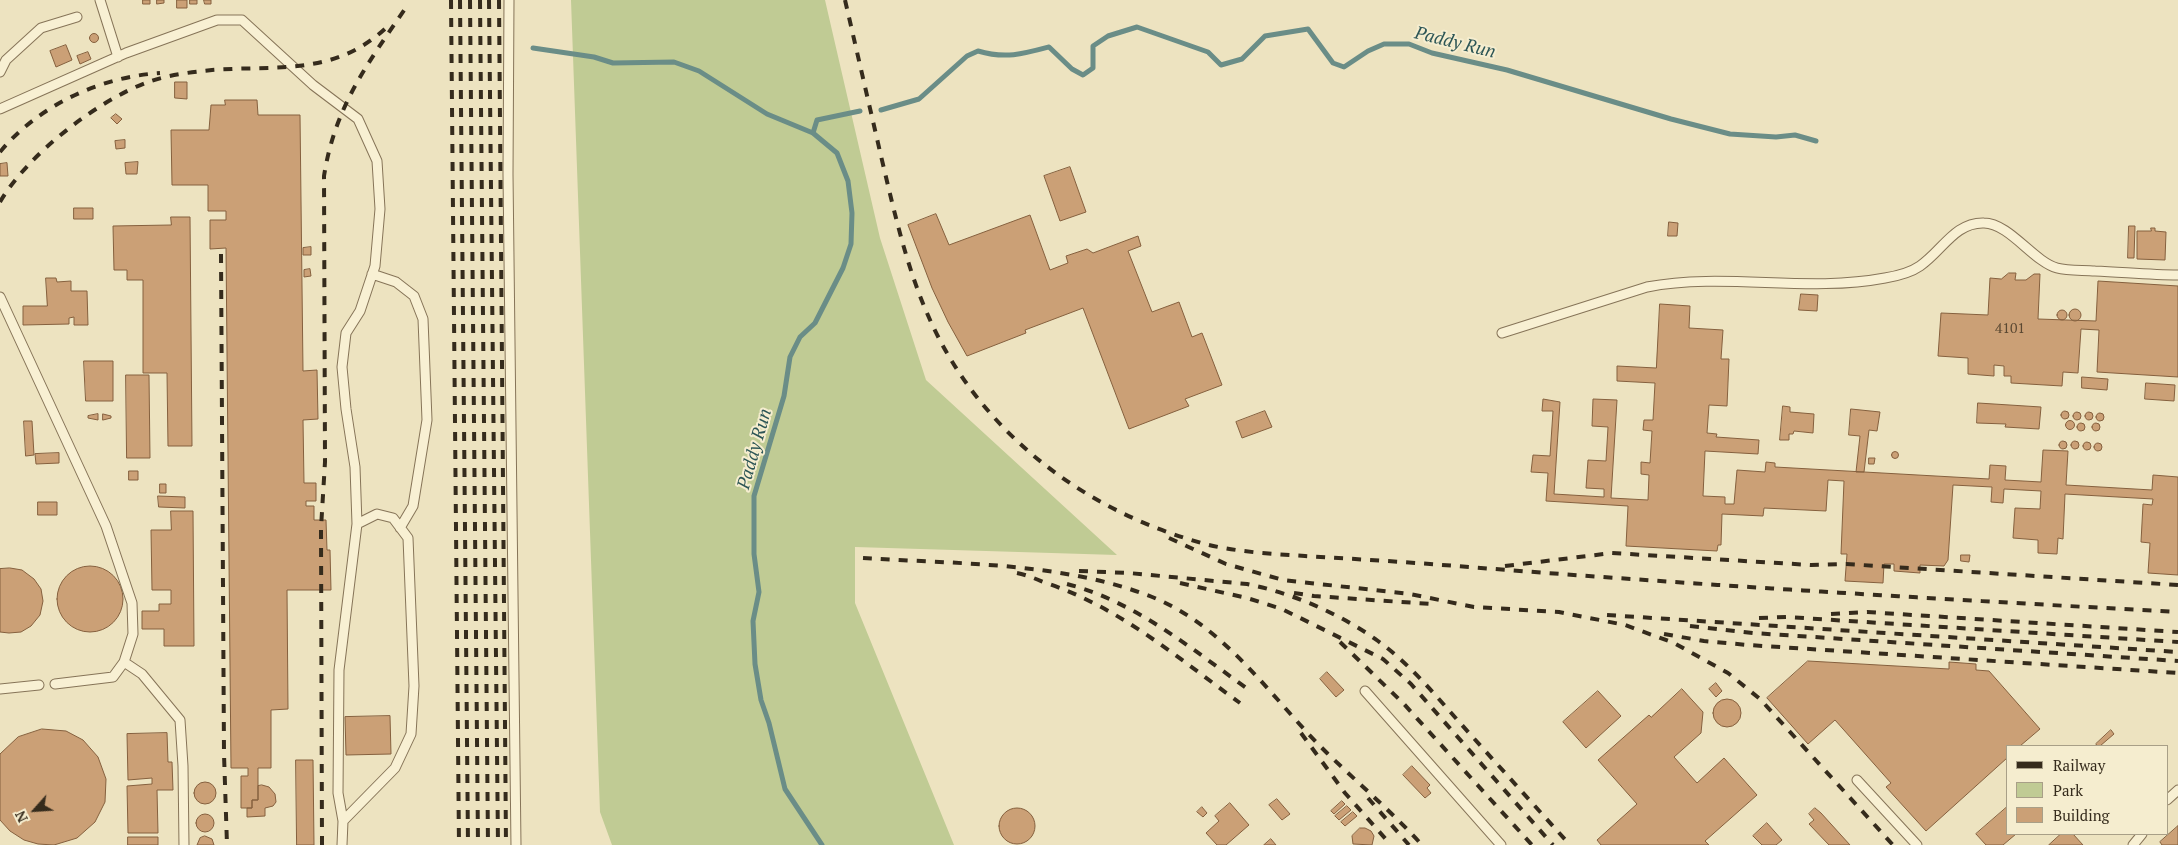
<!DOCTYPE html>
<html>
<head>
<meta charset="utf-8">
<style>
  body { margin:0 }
  #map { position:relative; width:2178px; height:845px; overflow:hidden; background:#ede3c0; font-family:"PT Serif",serif }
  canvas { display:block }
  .legend { position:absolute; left:2006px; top:745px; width:162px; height:90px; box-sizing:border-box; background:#f5edcf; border:1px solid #a89f87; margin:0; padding:6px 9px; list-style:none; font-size:15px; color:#352b1c }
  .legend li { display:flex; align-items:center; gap:10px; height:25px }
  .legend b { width:25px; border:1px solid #a89f87 }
  .north { position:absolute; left:10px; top:785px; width:50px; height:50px; -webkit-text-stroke:4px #f5edcf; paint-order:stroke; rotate:244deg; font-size:14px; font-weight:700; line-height:20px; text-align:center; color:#352b1c }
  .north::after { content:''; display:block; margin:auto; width:18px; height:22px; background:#352b1c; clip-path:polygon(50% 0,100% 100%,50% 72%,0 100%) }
</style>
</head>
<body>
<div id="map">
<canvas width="2178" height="845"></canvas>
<ul class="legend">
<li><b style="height:6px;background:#352b1c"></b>Railway</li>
<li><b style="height:14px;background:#c0cb94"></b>Park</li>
<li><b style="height:14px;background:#cba076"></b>Building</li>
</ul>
<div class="north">N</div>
</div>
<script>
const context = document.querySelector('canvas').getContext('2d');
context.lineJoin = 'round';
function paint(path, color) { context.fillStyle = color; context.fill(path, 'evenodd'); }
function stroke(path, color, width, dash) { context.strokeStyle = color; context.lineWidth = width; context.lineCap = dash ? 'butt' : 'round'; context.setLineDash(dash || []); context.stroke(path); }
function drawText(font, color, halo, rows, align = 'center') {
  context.font = font + ' "PT Serif",serif'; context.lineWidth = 4; context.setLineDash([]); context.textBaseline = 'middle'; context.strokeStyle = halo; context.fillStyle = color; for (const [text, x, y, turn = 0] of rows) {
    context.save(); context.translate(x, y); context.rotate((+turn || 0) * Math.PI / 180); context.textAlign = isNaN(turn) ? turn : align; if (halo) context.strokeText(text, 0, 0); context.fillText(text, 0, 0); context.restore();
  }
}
paint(new Path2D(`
  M 571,0 L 825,0 L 880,238 L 926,380 L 1117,555 L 855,547 L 855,603 L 954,845 L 612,845 L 600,812 Z`), '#c0cb94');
stroke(new Path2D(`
  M 533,48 L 594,57 L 613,63 L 674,62 L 699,71 L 767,114 L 813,133
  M 881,110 L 919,99 L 967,56 L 978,51 C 1005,59 1023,54 1049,47 L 1072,69 L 1083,75 L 1093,68 L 1093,46 L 1108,36 L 1137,27 L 1208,52 L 1221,65 L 1242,59 L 1265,36 L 1308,29 L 1333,63 L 1344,67 L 1368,51 L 1384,44 L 1409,44 L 1432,53 L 1507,70 L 1671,119 L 1730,134 L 1776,137 L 1795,135 L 1816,141
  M 822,845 L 785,789 L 769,723 L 761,700 L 755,664 L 753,621 L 759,592 L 754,554 L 754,496 L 784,396 L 790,357 L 800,337 L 815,323 L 843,268 L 851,244 L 852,213 L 848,181 L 837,153 L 813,133 L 817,120 L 860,111`), '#6a8d87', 5);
const building = new Path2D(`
  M 143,0 L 150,0 L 150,4 L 143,4 Z
  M 157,0 L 164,0 L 164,3 L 157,4 Z
  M 177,0 L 187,0 L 187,8 L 177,8 Z
  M 190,0 L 197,0 L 197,4 L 190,4 Z
  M 204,0 L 211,0 L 211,4 L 205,4 Z
  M89.5 38a4.5 4.5 0 1 1 9 0a4.5 4.5 0 1 1-9 0Z
  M 66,45 L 72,60 L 56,67 L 50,51 Z
  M 88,52 L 91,59 L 80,64 L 77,56 Z
  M 175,82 L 187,82 L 187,99 L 175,98 Z
  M 225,100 L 257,100 L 258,115 L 300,115 L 303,371 L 317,370 L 318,419 L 303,420 L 304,483 L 316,483 L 316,501 L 306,501 L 306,506 L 314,506 L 314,520 L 326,520 L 327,550 L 330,550 L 331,590 L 287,590 L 288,709 L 271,710 L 271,768 L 258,768 L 258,800 L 252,800 L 252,808 L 241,808 L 241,776 L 248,776 L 248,768 L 231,768 L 226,248 L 210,249 L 210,220 L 226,220 L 226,211 L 208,211 L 208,185 L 172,185 L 171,130 L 209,130 L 211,105 L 225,105 Z
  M 116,114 L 122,119 L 117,124 L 111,118 Z
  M 125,140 L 125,148 L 116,149 L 115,141 Z
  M 138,162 L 137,174 L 126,174 L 125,163 Z
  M 7,163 L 8,176 L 0,176 L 0,164 Z
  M 1070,167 L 1086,212 L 1060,221 L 1044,176 Z
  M 74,208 L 93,208 L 93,219 L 74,219 Z
  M 936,214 L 949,245 L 1030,215 L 1050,270 L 1068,263 L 1066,256 L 1087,249 L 1093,253 L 1138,236 L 1141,246 L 1128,251 L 1152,312 L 1179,302 L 1192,337 L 1202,333 L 1222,385 L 1185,399 L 1189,406 L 1129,429 L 1083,308 L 1025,330 L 1026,333 L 967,356 L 948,322 L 932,288 L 908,225 Z
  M 171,217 L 190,217 L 192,446 L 168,446 L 167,373 L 143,373 L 143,280 L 127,280 L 127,270 L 114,270 L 113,226 L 171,225 Z
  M 1669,222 L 1678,223 L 1677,236 L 1668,236 Z
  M 2129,226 L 2135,226 L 2134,258 L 2128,258 Z
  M 2151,228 L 2155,228 L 2155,231 L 2166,232 L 2165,260 L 2137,259 L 2137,231 L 2151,231 Z
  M 311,247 L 311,255 L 303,255 L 303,248 Z
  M 310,269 L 311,276 L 304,277 L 304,270 Z
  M 2009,273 L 2016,273 L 2015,280 L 2026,280 L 2034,274 L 2040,274 L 2038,319 L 2096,321 L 2098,281 L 2178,286 L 2178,377 L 2097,372 L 2099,330 L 2081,329 L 2078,373 L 2063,372 L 2062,386 L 2011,383 L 2011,376 L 2004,376 L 2004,366 L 1994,365 L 1994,376 L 1968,374 L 1968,358 L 1938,356 L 1941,313 L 1988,315 L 1990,278 L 2001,279 Z
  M 46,278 L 56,278 L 57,282 L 71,281 L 71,291 L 87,291 L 88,325 L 74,325 L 74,317 L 69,318 L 69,324 L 23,325 L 23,306 L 47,306 Z
  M 1801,294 L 1818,295 L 1817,311 L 1799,310 Z
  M 1660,304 L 1690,306 L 1689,328 L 1723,330 L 1721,359 L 1729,359 L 1727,406 L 1709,405 L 1707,433 L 1717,434 L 1716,437 L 1759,440 L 1758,454 L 1705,451 L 1703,496 L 1725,497 L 1725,504 L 1734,504 L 1737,470 L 1765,472 L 1766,462 L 1775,463 L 1775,467 L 1989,479 L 1990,465 L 2006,466 L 2005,480 L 2041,482 L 2043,450 L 2068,451 L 2066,485 L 2152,490 L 2153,475 L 2178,477 L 2178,575 L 2148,573 L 2150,543 L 2141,542 L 2143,504 L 2152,505 L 2153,499 L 2065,494 L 2063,539 L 2058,538 L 2057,554 L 2038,553 L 2038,540 L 2013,538 L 2015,508 L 2040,509 L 2041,491 L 2004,489 L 2003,503 L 1991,502 L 1992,487 L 1953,485 L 1948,560 L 1944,566 L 1920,565 L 1920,573 L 1894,571 L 1894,564 L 1884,564 L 1883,583 L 1845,581 L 1847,554 L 1841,554 L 1844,481 L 1828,480 L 1826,511 L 1764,508 L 1763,516 L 1722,514 L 1721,545 L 1718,545 L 1717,551 L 1626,546 L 1628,506 L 1546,501 L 1548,473 L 1531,472 L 1533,455 L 1550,456 L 1553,411 L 1542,411 L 1543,399 L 1560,402 L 1554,494 L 1604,497 L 1604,489 L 1586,488 L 1588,460 L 1606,461 L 1608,427 L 1592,426 L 1593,399 L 1617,400 L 1611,498 L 1648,500 L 1649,475 L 1641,474 L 1641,462 L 1650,463 L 1652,431 L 1643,430 L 1644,420 L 1653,420 L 1655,383 L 1617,381 L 1617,366 L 1656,368 Z
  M2069 315a6 6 0 1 1 12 0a6 6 0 1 1-12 0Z
  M2057 315a5 5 0 1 1 10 0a5 5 0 1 1-10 0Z
  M 84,361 L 113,361 L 113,401 L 86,401 Z
  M 126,375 L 149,375 L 150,458 L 127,458 Z
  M 2082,377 L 2108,379 L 2107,390 L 2082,388 Z
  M 2146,383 L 2175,385 L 2174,401 L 2145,399 Z
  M 1978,403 L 2041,407 L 2039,429 L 2005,427 L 2006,424 L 1977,423 Z
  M 1783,406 L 1790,407 L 1790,412 L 1814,414 L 1813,433 L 1794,431 L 1793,434 L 1789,434 L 1789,440 L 1780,440 Z
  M 1851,409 L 1880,412 L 1877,431 L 1869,430 L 1864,472 L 1856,472 L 1860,436 L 1849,435 Z
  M 1265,411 L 1272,427 L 1242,438 L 1236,422 Z
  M2061 415a4 4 0 1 1 8 0a4 4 0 1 1-8 0Z
  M2085 416a4 4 0 1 1 8 0a4 4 0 1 1-8 0Z
  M2073 416a4 4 0 1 1 8 0a4 4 0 1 1-8 0Z
  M2096 417a4 4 0 1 1 8 0a4 4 0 1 1-8 0Z
  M 98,414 L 98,420 L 88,418 L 88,416 Z
  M 103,414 L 111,416 L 111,418 L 103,420 Z
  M2065.5 425a4.5 4.5 0 1 1 9 0a4.5 4.5 0 1 1-9 0Z
  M 24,421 L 32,421 L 34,455 L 26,456 Z
  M2077 427a4 4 0 1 1 8 0a4 4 0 1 1-8 0Z
  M2092 427a4 4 0 1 1 8 0a4 4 0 1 1-8 0Z
  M2071 445a4 4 0 1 1 8 0a4 4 0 1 1-8 0Z
  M2059 445a4 4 0 1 1 8 0a4 4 0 1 1-8 0Z
  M2083 446a4 4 0 1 1 8 0a4 4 0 1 1-8 0Z
  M2094 447a4 4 0 1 1 8 0a4 4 0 1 1-8 0Z
  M1891.5 455a3.5 3.5 0 1 1 7 0a3.5 3.5 0 1 1-7 0Z
  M 59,453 L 59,463 L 36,464 L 35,454 Z
  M 1869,458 L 1875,458 L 1874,464 L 1869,464 Z
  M 129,471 L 138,471 L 138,480 L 129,480 Z
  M 160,484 L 166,484 L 166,493 L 160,493 Z
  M 158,496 L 185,497 L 185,508 L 159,507 Z
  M 38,502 L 57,502 L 57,515 L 38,515 Z
  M 171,511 L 193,511 L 194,646 L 164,646 L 164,629 L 142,629 L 142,611 L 159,611 L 159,604 L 171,604 L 171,590 L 152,590 L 151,530 L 171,530 Z
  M 1961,555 L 1970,555 L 1969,562 L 1961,561 Z
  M57 599a33 33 0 1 1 66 0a33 33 0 1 1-66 0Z
  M 10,568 L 22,570 L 34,579 L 41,589 L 43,601 L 40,615 L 31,626 L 21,632 L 9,633 L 0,632 L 0,569 Z
  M 1808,661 L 1949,669 L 1949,662 L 1976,664 L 1976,670 L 1989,671 L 2040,729 L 2020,746 L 2007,746 L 2007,758 L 1926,831 L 1886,787 L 1891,783 L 1835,720 L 1808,744 L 1767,698 Z
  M 1327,672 L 1344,690 L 1336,697 L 1320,679 Z
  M 1716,683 L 1722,691 L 1716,697 L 1709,689 Z
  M 1682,689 L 1703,712 L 1701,733 L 1674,757 L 1697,783 L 1724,758 L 1757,795 L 1705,841 L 1709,845 L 1601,845 L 1597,840 L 1637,804 L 1598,760 L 1649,715 L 1651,717 Z
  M 1598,691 L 1621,716 L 1586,748 L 1563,722 Z
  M1713 713a14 14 0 1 1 28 0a14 14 0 1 1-28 0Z
  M 390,716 L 391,754 L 346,755 L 345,717 Z
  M 42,729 L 66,731 L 83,740 L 98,757 L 106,779 L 105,802 L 95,822 L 77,838 L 54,845 L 38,844 L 24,840 L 10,831 L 0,820 L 0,754 L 18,737 Z
  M 2111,730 L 2114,734 L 2100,746 L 2097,746 L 2096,744 Z
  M 167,733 L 168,762 L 172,762 L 173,790 L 157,790 L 158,833 L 128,833 L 127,786 L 152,784 L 152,778 L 128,780 L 127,734 Z
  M 296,760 L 313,760 L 314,845 L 297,845 Z
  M 1412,766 L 1430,785 L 1427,788 L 1431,793 L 1425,798 L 1403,775 Z
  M194 793a11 11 0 1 1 22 0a11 11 0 1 1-22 0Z
  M 262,785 L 269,787 L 275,794 L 276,802 L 273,806 L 265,808 L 265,816 L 247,817 L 247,808 L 252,808 L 252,800 L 258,800 L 258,786 Z
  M 1277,799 L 1290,814 L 1282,820 L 1269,805 Z
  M 1342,801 L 1345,804 L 1334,814 L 1331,811 Z
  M 1230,803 L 1249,825 L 1226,845 L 1217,845 L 1206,833 L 1219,821 L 1215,816 Z
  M 1347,806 L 1351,810 L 1339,820 L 1335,816 Z
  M 1202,807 L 1207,813 L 1203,817 L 1197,812 Z
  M 2007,807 L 2007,834 L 2016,834 L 2003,845 L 1986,845 L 1976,834 Z
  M999 826a18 18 0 1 1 36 0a18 18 0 1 1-36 0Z
  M 1815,808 L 1821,813 L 1850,845 L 1829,845 L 1809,824 L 1814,820 L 1809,814 Z
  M 1353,812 L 1357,816 L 1345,826 L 1341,822 Z
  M196 823a9 9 0 1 1 18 0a9 9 0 1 1-18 0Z
  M 1767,823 L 1782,840 L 1776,845 L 1762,845 L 1753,836 Z
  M 2178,826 L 2178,845 L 2162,845 L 2160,842 Z
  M 1360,828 L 1365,828 L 1371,831 L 1374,836 L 1372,845 L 1353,844 L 1352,836 Z
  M 2061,834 L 2073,834 L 2083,845 L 2049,845 Z
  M 205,836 L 212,839 L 214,845 L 197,845 L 200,838 Z
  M 128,837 L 158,837 L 158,845 L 128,845 Z
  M 1271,839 L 1276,845 L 1264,845 Z`);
paint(building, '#cba076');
stroke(building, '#85603e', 1);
const service = new Path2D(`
  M 100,0 L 118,57
  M 509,0 L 508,174 L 516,845
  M 0,72 L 6,60 L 41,28 L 77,17
  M 0,109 L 126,53 L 217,20 L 242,20 L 313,85 L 358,119 L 377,161 L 380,209 L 375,266 L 360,311 L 346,333 L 342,367 L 346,409 L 355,467 L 357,524
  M 372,274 L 396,282 L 414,296 L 423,319 L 427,420 L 413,506 L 400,528
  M 0,297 L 106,526 L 132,603 L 133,634 L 124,662 L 113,677 L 55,684
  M 1502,333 L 1647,287 C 1725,272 1806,293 1885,278 C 1897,276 1910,273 1920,266 C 1942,251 1955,222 1984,223 C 2009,223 2034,262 2057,268 C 2068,271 2083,270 2095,271 C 2122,272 2150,275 2178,275
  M 124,662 L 142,674 L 180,720 L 183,766 L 184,845
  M 0,689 L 39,685
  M 1365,691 L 1501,845
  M 1857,780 L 1917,845
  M 2167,800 L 2178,790
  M 342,845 L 343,821 L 338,793 L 339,670 L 357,524 L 377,514 L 393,518 L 408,538 L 414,686 L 411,734 L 395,768 L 343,821
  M 2133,845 L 2142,834`);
stroke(service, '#867458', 11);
stroke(service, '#f8f0d3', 9);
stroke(new Path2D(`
  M 451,0 L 459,845
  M 460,0 L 468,845
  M 470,0 L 478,845
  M 480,0 L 488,845
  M 489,0 L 498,845
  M 499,0 L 506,845
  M 845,0 C 857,52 869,104 881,156 C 902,244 918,322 976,396 C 1034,470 1114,519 1205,544 C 1237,552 1272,554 1305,556 C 1355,559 1406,562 1456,566 C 1696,585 1937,599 2178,612
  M 0,152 C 39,105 100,77 160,73
  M 0,202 C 27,155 98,100 148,82 C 168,75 191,72 212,70 C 278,65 337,77 390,24
  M 221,254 L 224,754 L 227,845
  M 1169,538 L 1226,564 L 1283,580 L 1410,594 L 1474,607 L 1559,612 L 1625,625 L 1674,643 L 1728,673 L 1760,699 L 1893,845
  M 863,558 C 956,564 1059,562 1147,595 C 1225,624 1270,697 1327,753 C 1359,784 1392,812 1422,845
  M 1505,566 L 1612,553 L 1811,565 L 1846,564 L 2178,585
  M 1079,571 L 1129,573 L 1247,584 C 1292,593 1341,614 1378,641 C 1410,664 1435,695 1461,724 C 1497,764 1534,805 1570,845
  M 1017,573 C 1027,575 1036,579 1046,583 C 1119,607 1178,658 1240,703
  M 1180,583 L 1247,598 L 1282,609 L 1383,659 L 1411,684 L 1553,845
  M 1067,584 C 1137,602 1194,651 1252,692
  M 1294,593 L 1314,596 L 1431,604
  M 1831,614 L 1867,612 L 2178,632
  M 1607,615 L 2178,652
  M 1759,618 L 1787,617 L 2178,642
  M 1690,626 L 1753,633 L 2178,661
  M 1664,634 L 1704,641 L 1748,645 L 2178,673
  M 1340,642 L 1403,703 L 1532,845
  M 1301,733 L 1345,793 L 1391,845
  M 1368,798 L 1409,845
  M 322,845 L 321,528 L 325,462 L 324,176 C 335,106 368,63 407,6`), '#352b1c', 4, [9, 9]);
drawText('14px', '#5a4832', null, [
  ["4101",2010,329]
]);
drawText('italic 18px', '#2c5555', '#f5edcf', [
  ["Paddy Run",1455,43,14],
  ["Paddy Run",755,449,-74]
]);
</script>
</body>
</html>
